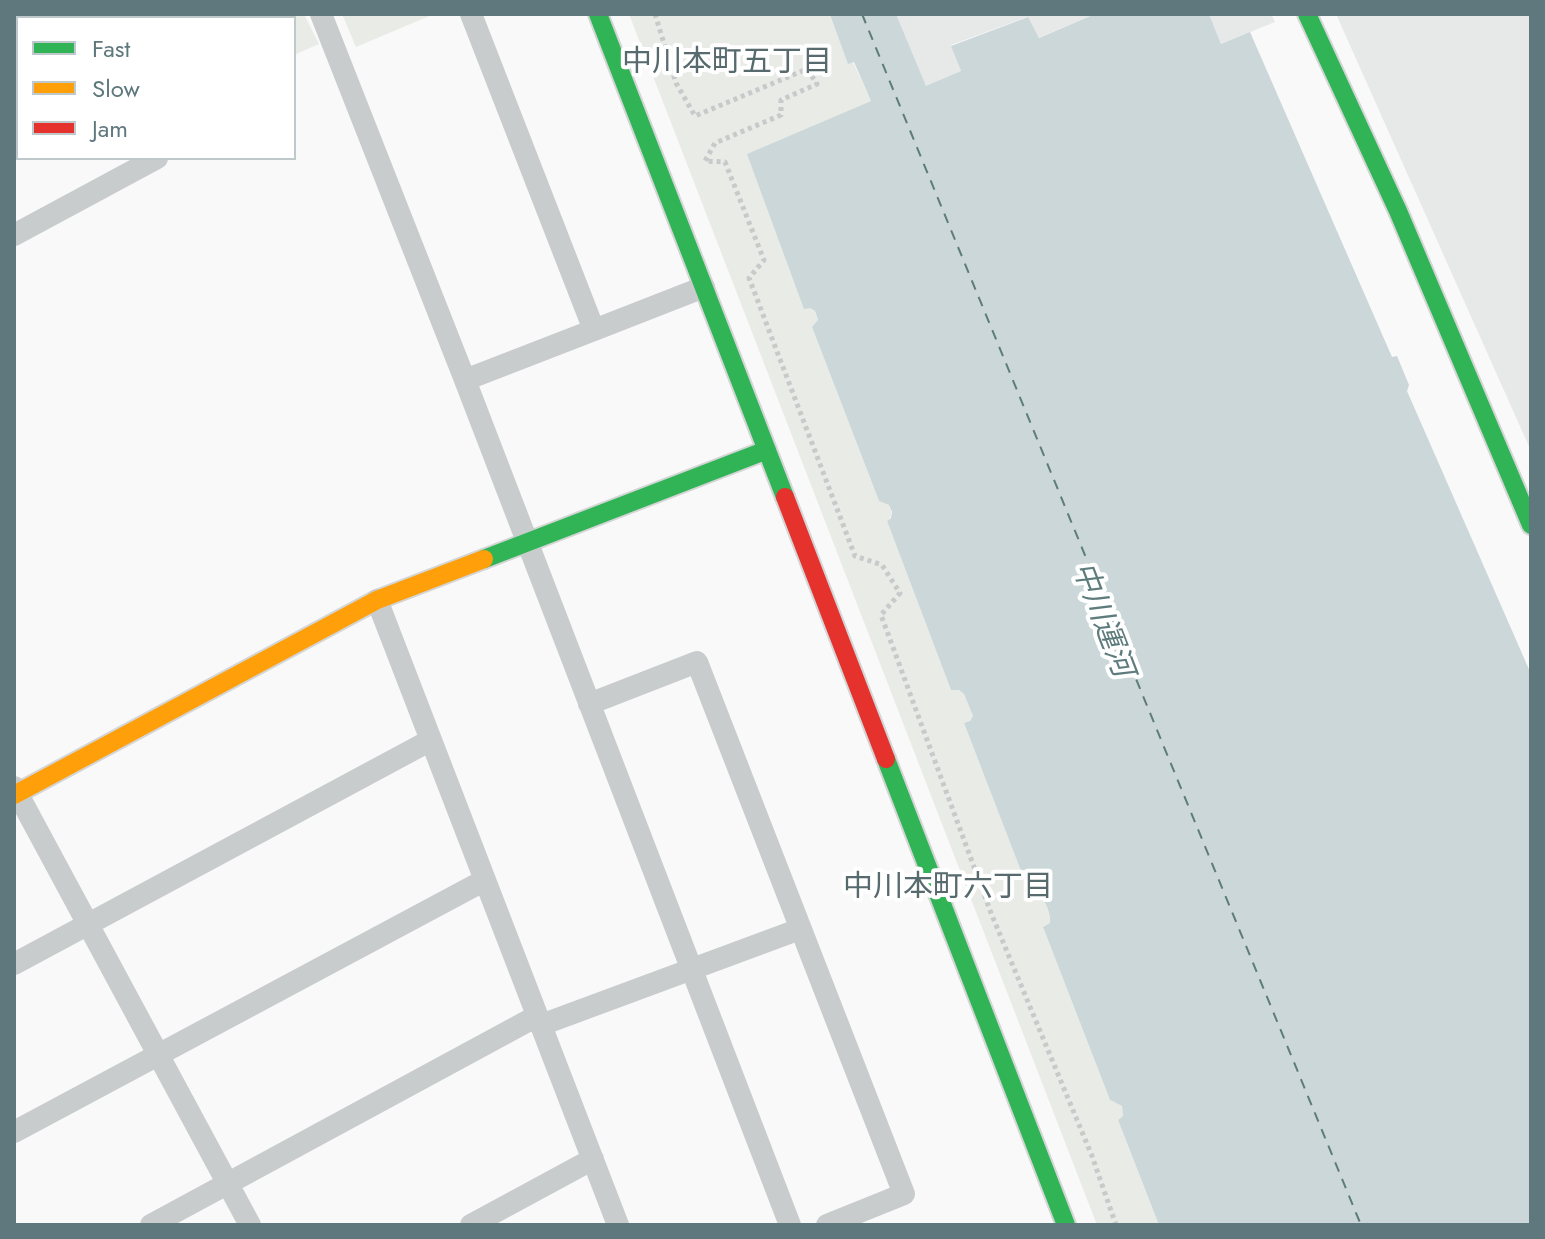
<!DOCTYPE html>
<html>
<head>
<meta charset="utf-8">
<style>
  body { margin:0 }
  #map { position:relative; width:1545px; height:1239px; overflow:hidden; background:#f9f9f9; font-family:Jost,sans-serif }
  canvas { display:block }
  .frame { position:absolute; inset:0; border:16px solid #5f787e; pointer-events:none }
  .legend { position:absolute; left:16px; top:16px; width:280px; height:144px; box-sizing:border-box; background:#fff; border:2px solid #bfc9cb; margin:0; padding:10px 14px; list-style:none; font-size:24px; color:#5f787e }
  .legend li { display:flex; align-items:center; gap:16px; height:40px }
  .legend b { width:40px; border:2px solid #bfc9cb }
</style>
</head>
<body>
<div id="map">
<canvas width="1545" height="1239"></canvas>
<div class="frame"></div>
<ul class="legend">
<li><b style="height:10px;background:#30b455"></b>Fast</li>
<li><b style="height:10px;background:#ff9f0a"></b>Slow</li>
<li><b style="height:10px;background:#e5322d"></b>Jam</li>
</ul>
</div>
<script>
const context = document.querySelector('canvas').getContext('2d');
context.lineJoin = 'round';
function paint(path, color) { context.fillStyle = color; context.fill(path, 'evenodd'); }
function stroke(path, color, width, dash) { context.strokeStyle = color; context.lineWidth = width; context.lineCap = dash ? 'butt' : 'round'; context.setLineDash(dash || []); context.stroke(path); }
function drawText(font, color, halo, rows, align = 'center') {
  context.font = font + ' Jost,"Noto Sans JP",sans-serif'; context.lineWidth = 8; context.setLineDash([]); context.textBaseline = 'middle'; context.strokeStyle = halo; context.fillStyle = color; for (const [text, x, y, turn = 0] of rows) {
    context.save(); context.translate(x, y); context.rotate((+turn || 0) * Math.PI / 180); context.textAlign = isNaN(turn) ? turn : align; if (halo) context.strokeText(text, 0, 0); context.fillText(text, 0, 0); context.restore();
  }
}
paint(new Path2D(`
  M 896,14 L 1095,14 L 1038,38 L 1027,17 L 951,45 L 961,71 L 926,87 Z
  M 1209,14 L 1271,14 L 1275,22 L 1221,44 Z
  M 1336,14 L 1531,14 L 1531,451 Z`), '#e7e9e9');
paint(new Path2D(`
  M 293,14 L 304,14 L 319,44 L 294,55 L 294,18 L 284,18 Z
  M 342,14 L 434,14 L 356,47 Z
  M 629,14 L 837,14 L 830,16 L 848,63 L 853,62 L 871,101 L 748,154 L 810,308 L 815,311 L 818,321 L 812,327 L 879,501 L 889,505 C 892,513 893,516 887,521 L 951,690 L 959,690 L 964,694 L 973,716 L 970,721 L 964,723 L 1031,897 L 1039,896 C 1046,900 1051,915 1050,923 L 1043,927 L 1110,1100 L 1122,1106 L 1123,1116 L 1118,1120 L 1159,1225 L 1097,1225 Z`), '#e9ebe6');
paint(new Path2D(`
  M 837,14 L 896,14 L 926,86 L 961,71 L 951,46 L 1028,17 L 1039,38 L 1095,14 L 1209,14 L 1221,44 L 1250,32 L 1392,357 L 1397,356 L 1409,385 L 1407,391 L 1531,674 L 1531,1225 L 1159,1225 L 1118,1120 L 1123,1116 L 1122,1106 L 1110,1100 L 1043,927 L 1050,923 C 1051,915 1046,900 1039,896 L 1031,897 L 964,723 L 970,721 L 973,716 L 964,694 L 959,690 L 951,690 L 887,521 L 891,518 L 892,512 L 889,505 L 879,501 L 812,327 L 818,320 L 815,311 L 810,308 L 804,309 L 747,154 L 871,101 L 854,62 L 848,64 L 830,15 Z`), '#cbd7d8');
stroke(new Path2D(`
  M 862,14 L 1361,1225`), '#5f7c7d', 2, [10, 8]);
const fast = new Path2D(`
  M 598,14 L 785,497
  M 1307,14 L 1398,211 L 1531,525
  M 51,18 L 60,14
  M 135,18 L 145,14
  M 14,69 L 18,67
  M 484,559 L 767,450
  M 886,759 L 1066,1225`);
const slow = new Path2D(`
  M 14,795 L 377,600 L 484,559`);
const jam = new Path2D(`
  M 14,33 L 18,32
  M 785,497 L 886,759`);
stroke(fast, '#d4d5d6', 22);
stroke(slow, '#d4d5d6', 22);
stroke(jam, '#d4d5d6', 22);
stroke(new Path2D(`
  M 655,14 L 676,83 L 695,116 L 807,69 L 817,84 L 781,100 L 781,115 L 715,143 L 705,161 L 725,162 L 764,260 L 749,278 L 855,556 L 882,565 L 900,593 L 881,615 L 991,913 L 1092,1156 L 1116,1225`), '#c8c9ca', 5, [4, 4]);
stroke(new Path2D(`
  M 321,14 L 465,380 L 790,1225
  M 244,18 L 253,14
  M 14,116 L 18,115
  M 14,235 L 157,158
  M 594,330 L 704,287
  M 465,380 L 594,330 L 471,14
  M 377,600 L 618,1225
  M 589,704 L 697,662 L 904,1194 L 827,1225
  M 14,787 L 250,1225
  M 14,964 L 431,740
  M 541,1025 L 800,929
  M 14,1132 L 485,880
  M 151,1225 L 537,1016
  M 471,1225 L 593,1159`), '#c9cccd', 22);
stroke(fast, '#30b455', 18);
stroke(slow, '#ff9f0a', 18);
stroke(jam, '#e5322d', 18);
drawText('30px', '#576a6e', '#fff', [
  ["中川本町五丁目",727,64],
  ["中川本町六丁目",948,889]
]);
drawText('italic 30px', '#5f7c7d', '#fff', [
  ["中川運河",1101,620,69]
]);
</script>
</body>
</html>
